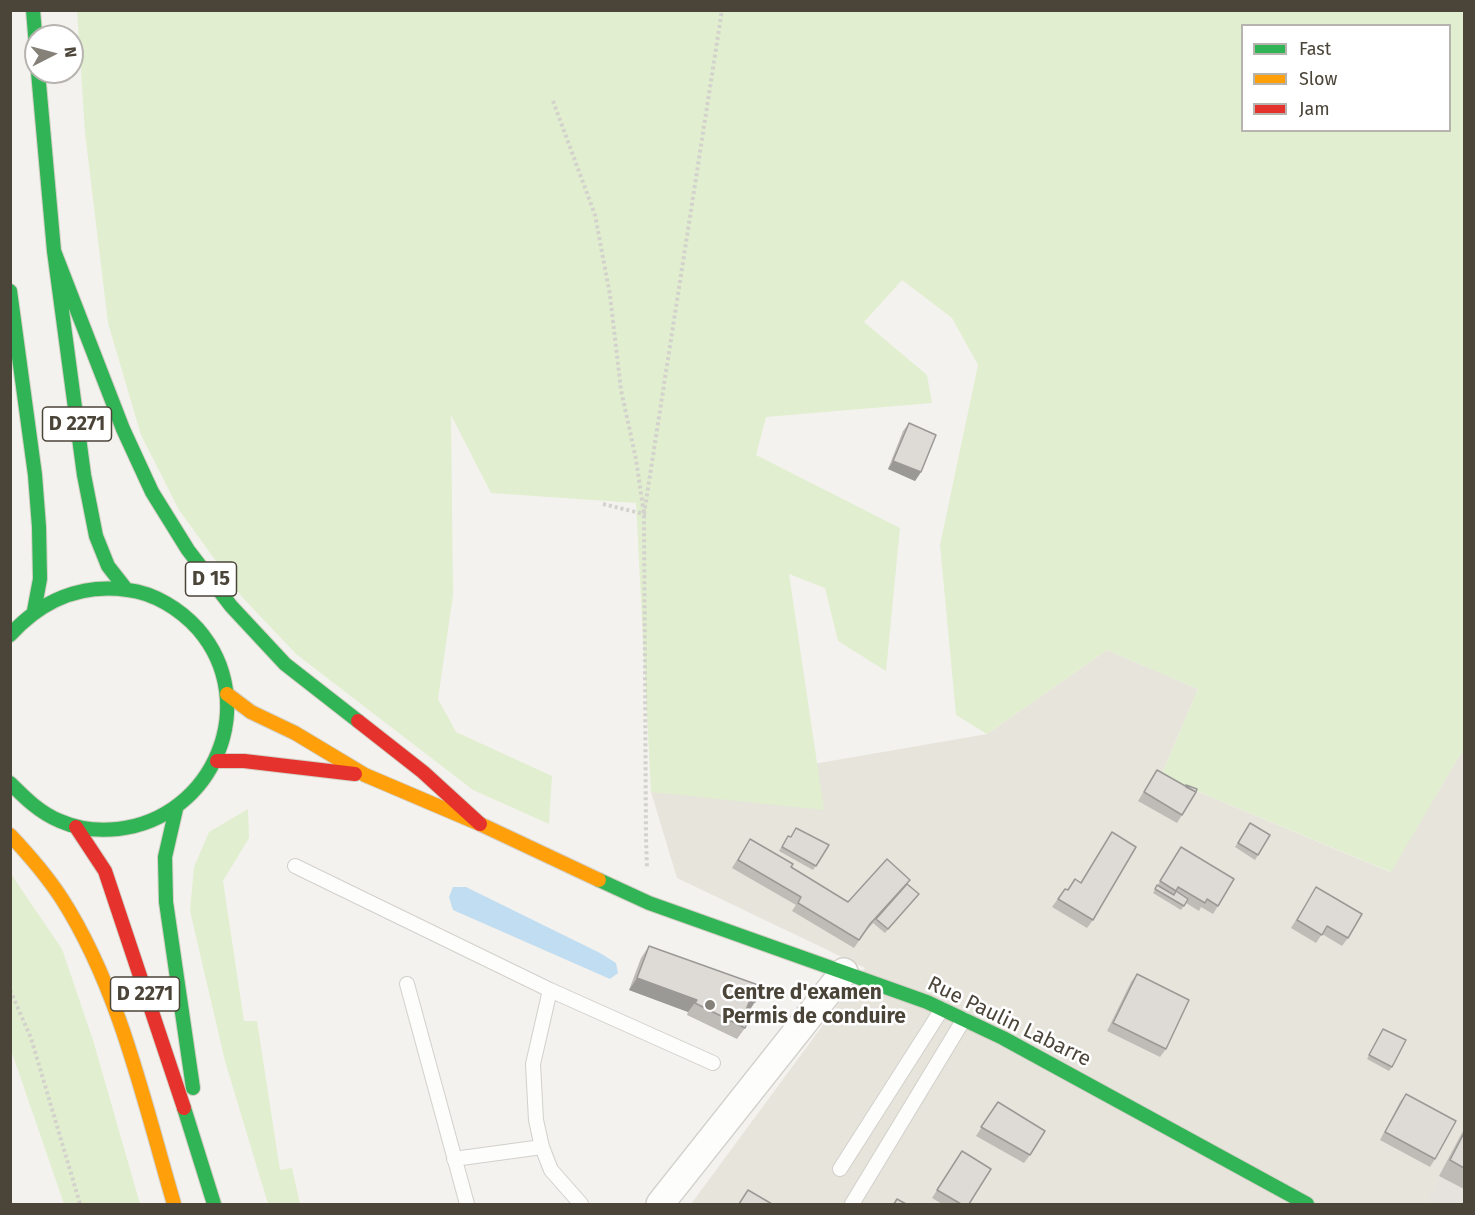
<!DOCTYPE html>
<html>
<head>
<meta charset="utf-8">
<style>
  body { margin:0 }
  #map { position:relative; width:1475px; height:1215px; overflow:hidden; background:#f4f2ee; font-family:"Fira Sans",sans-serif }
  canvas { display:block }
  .frame { position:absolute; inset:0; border:12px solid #4b4439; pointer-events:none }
  .legend { position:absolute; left:1241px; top:24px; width:210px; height:108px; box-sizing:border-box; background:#fff; border:2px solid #b7b4b0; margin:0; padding:8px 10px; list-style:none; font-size:18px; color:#4b4439 }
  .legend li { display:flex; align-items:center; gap:12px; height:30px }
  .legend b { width:30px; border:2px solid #b7b4b0 }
  .north { position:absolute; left:24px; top:24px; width:60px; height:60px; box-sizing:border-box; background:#fff; border:2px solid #b7b4b0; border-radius:50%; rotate:84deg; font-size:16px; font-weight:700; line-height:24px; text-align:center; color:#4b4439 }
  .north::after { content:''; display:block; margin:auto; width:21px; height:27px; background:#868178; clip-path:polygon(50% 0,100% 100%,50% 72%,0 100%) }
</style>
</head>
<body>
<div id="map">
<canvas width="1475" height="1215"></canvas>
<div class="frame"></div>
<ul class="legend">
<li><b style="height:8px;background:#30b455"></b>Fast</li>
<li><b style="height:8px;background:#ff9f0a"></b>Slow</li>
<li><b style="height:8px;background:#e5322d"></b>Jam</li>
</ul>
<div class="north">N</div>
</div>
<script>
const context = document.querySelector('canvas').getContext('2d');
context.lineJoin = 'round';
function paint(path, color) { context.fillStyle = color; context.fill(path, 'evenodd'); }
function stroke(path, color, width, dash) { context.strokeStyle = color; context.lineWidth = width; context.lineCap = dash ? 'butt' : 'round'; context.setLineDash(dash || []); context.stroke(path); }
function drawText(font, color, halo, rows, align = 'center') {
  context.font = font + ' "Fira Sans",sans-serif'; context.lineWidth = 5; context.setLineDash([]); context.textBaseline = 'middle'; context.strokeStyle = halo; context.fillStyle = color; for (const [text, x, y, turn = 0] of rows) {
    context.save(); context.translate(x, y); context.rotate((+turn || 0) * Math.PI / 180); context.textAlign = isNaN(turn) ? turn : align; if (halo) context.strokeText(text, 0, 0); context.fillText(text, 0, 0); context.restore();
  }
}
paint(new Path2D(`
  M 1107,650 L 1198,689 L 1161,776 L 1390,872 L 1461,753 L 1464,754 L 1464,1204 L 691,1204 L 865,968 L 677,878 L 651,792 L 987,734 Z`), '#e7e4dc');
paint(new Path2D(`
  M 1464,1136 L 1464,1204 L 1426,1204 Z`), '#e6e2de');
paint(new Path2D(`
  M 77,11 L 1464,11 L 1464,754 L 1461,753 L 1391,872 L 1161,776 L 1198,689 L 1107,650 L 987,734 L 956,715 L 940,545 L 978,365 L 952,318 L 902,280 L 864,322 L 927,375 L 932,403 L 766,417 L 756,455 L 900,528 L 886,671 L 838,641 L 825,588 L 789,574 L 824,810 L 651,792 L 636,503 L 491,493 L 451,415 L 453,595 L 438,699 L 456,732 L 552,776 L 549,824 L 473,790 L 296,654 L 242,597 L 179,510 L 141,435 L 108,323 L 85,133 ZM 1242,26 L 1450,26 L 1450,130 L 1242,130 Z
  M 248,809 L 249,838 L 223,881 L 244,1021 L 257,1021 L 280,1170 L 292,1168 L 300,1204 L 268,1204 L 225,1061 L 190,911 L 194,867 L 209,832 Z
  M 11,874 L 62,949 L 93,1040 L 140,1204 L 64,1204 L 11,1050 Z`), '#e1eecf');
paint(new Path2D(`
  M 453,887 L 466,887 L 600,953 L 616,963 L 618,973 L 610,979 L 453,910 L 449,897 Z`), '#c0ddf1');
const lane = new Path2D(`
  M 295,866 L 550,990 L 713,1063
  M 407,984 L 467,1204
  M 542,1147 L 536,1120 L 533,1064 L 550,990
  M 454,1159 L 542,1147 L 551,1170 L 581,1204
  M 840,1169 L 942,1009
  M 852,1204 L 964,1019`);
const street = new Path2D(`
  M 660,1204 L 844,972`);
const fast = new Path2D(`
  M 33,10 L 36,46
  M 38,72 L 54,251 L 84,475 L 96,536 L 108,566 L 126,589
  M 54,251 L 123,429 L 152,492 L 188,550 L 231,606 L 285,664 L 358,721
  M 10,291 L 35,475 L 39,527 L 40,579 L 34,611
  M 10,635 C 41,601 81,583 128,590 C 154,593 180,609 198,629 C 262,703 214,818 118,829 C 99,831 78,829 60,821 C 40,813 25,798 10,783
  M 176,809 L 165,857 L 166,902 L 193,1088
  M 599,880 L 649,903 L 927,1002 L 1003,1038 L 1307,1204
  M 184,1108 L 214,1204`);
const slow = new Path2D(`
  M 227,694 L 251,712 L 295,733 L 365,775 L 480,824 L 599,880
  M 10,835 C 29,855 47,876 62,899 C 120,990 144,1102 174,1204`);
const jam = new Path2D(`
  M 358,721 L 423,772 L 480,824
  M 217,761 L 244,761 L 355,774
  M 76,827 L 105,871 L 184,1108`);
stroke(lane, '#d2d0cb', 16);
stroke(street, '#d2d0cb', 30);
stroke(fast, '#d3cfc5', 16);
stroke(slow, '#d3cfc5', 16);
stroke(jam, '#d3cfc5', 16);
stroke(new Path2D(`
  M 553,101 L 595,215 L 610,295 L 621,390 L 636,459 L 644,514 L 646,838 L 647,869
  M 603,504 L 644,514 L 722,10
  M 10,990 L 31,1038 L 80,1204`), '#d3d2cc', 4, [3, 3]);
stroke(lane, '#fdfdfc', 14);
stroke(street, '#fdfdfc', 27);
stroke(fast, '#30b455', 14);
stroke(slow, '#ff9f0a', 14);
stroke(jam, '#e5322d', 14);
paint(new Path2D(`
  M 909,423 L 921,472 L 915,481 L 888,469 L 903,431 Z
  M 1157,770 L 1182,815 L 1177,823 L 1138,801 Z
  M 1250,823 L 1270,835 L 1255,860 L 1235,847 Z
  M 1112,832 L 1093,920 L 1087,928 L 1052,907 L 1065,889 L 1067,890 L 1075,879 L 1081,882 Z
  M 788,836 L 829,845 L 813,870 L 779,851 Z
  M 750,839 L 791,867 L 848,902 L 907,884 L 916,898 L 885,933 L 873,923 L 876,920 L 865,932 L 854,948 L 792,911 L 796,905 L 732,868 Z
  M 1181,847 L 1218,906 L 1213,914 L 1201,907 L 1199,911 L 1186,903 L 1181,910 L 1153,893 Z
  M 1316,887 L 1348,938 L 1342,946 L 1322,934 L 1316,943 L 1291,928 Z
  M 649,946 L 747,1014 L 745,1013 L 744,1015 L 745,1028 L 737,1039 L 687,1015 L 688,1012 L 629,990 L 641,958 Z
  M 1137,974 L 1166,1049 L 1160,1057 L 1107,1031 L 1131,982 Z
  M 1383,1029 L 1392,1067 L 1389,1071 L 1367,1059 Z
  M 1406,1094 L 1435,1159 L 1430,1167 L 1380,1140 L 1400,1102 Z
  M 998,1102 L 1030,1155 L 1024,1163 L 976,1136 Z
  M 1464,1129 L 1464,1189 L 1439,1176 Z
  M 962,1151 L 969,1204 L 942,1204 L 932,1198 Z`), '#bfbcb8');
paint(new Path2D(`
  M 893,461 L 921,472 L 915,481 L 888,469 Z
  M 637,978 L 697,1000 L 688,1012 L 629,990 Z
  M 750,1000 L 755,1002 L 747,1014 L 741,1012 Z`), '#9b9996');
const building = new Path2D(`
  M 909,423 L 936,435 L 921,472 L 893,461 Z
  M 1157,770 L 1196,792 L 1182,815 L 1144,792 Z
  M 1186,785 L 1197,789 L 1196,792 L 1186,787 Z
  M 1250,823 L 1270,835 L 1258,855 L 1238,843 Z
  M 796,828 L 829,845 L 816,866 L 782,847 L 788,836 L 791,837 Z
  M 1112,832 L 1136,847 L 1093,920 L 1058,899 L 1065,889 L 1068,890 L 1075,879 L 1081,883 Z
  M 750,839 L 793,864 L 791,867 L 848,902 L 887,859 L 910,880 L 870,924 L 859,940 L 798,903 L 801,897 L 738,860 Z
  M 1181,847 L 1234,879 L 1218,906 L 1207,899 L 1205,903 L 1178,887 L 1176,891 L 1160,881 Z
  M 907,884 L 919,894 L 888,929 L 876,919 Z
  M 1157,885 L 1174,895 L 1176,891 L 1188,899 L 1184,906 L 1155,889 Z
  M 1316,887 L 1362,914 L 1348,938 L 1327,926 L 1322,935 L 1297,920 Z
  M 649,946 L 761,986 L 755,1002 L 750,1000 L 744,1015 L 750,1018 L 745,1028 L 695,1003 L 697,1000 L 637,978 Z
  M 1137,974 L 1189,1000 L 1166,1049 L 1113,1023 Z
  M 1383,1029 L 1406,1040 L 1392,1067 L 1369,1055 Z
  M 1406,1094 L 1456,1121 L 1435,1159 L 1385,1132 Z
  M 998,1102 L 1045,1131 L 1030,1155 L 981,1127 Z
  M 1464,1133 L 1464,1168 L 1450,1160 Z
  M 962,1151 L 991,1169 L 969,1204 L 961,1204 L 937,1190 Z
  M 748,1190 L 772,1204 L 739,1204 Z
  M 897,1199 L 906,1204 L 894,1204 Z`);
paint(building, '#dedbd6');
stroke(building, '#9b9996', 1.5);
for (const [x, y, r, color] of [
  [710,1005,6,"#868178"]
]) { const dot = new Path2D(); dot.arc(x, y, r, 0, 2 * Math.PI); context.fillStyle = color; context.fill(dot); stroke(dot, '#fff', 2); }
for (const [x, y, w] of [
  [77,424,69],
  [211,579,51],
  [145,994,69]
]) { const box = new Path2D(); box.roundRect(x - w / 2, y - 17, w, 34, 4.5); context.fillStyle = '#fff'; context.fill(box); stroke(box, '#4b4439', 1.5); }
drawText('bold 20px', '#4b4439', null, [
  ["D 2271",77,424],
  ["D 15",211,579],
  ["D 2271",145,994]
]);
drawText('bold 21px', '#4b4439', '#fff', [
  ["Centre d'examen",722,993],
  ["Permis de conduire",722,1017]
], 'left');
drawText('21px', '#4b4439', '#fff', [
  ["Rue Paulin Labarre",1009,1022,26]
]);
</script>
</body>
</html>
